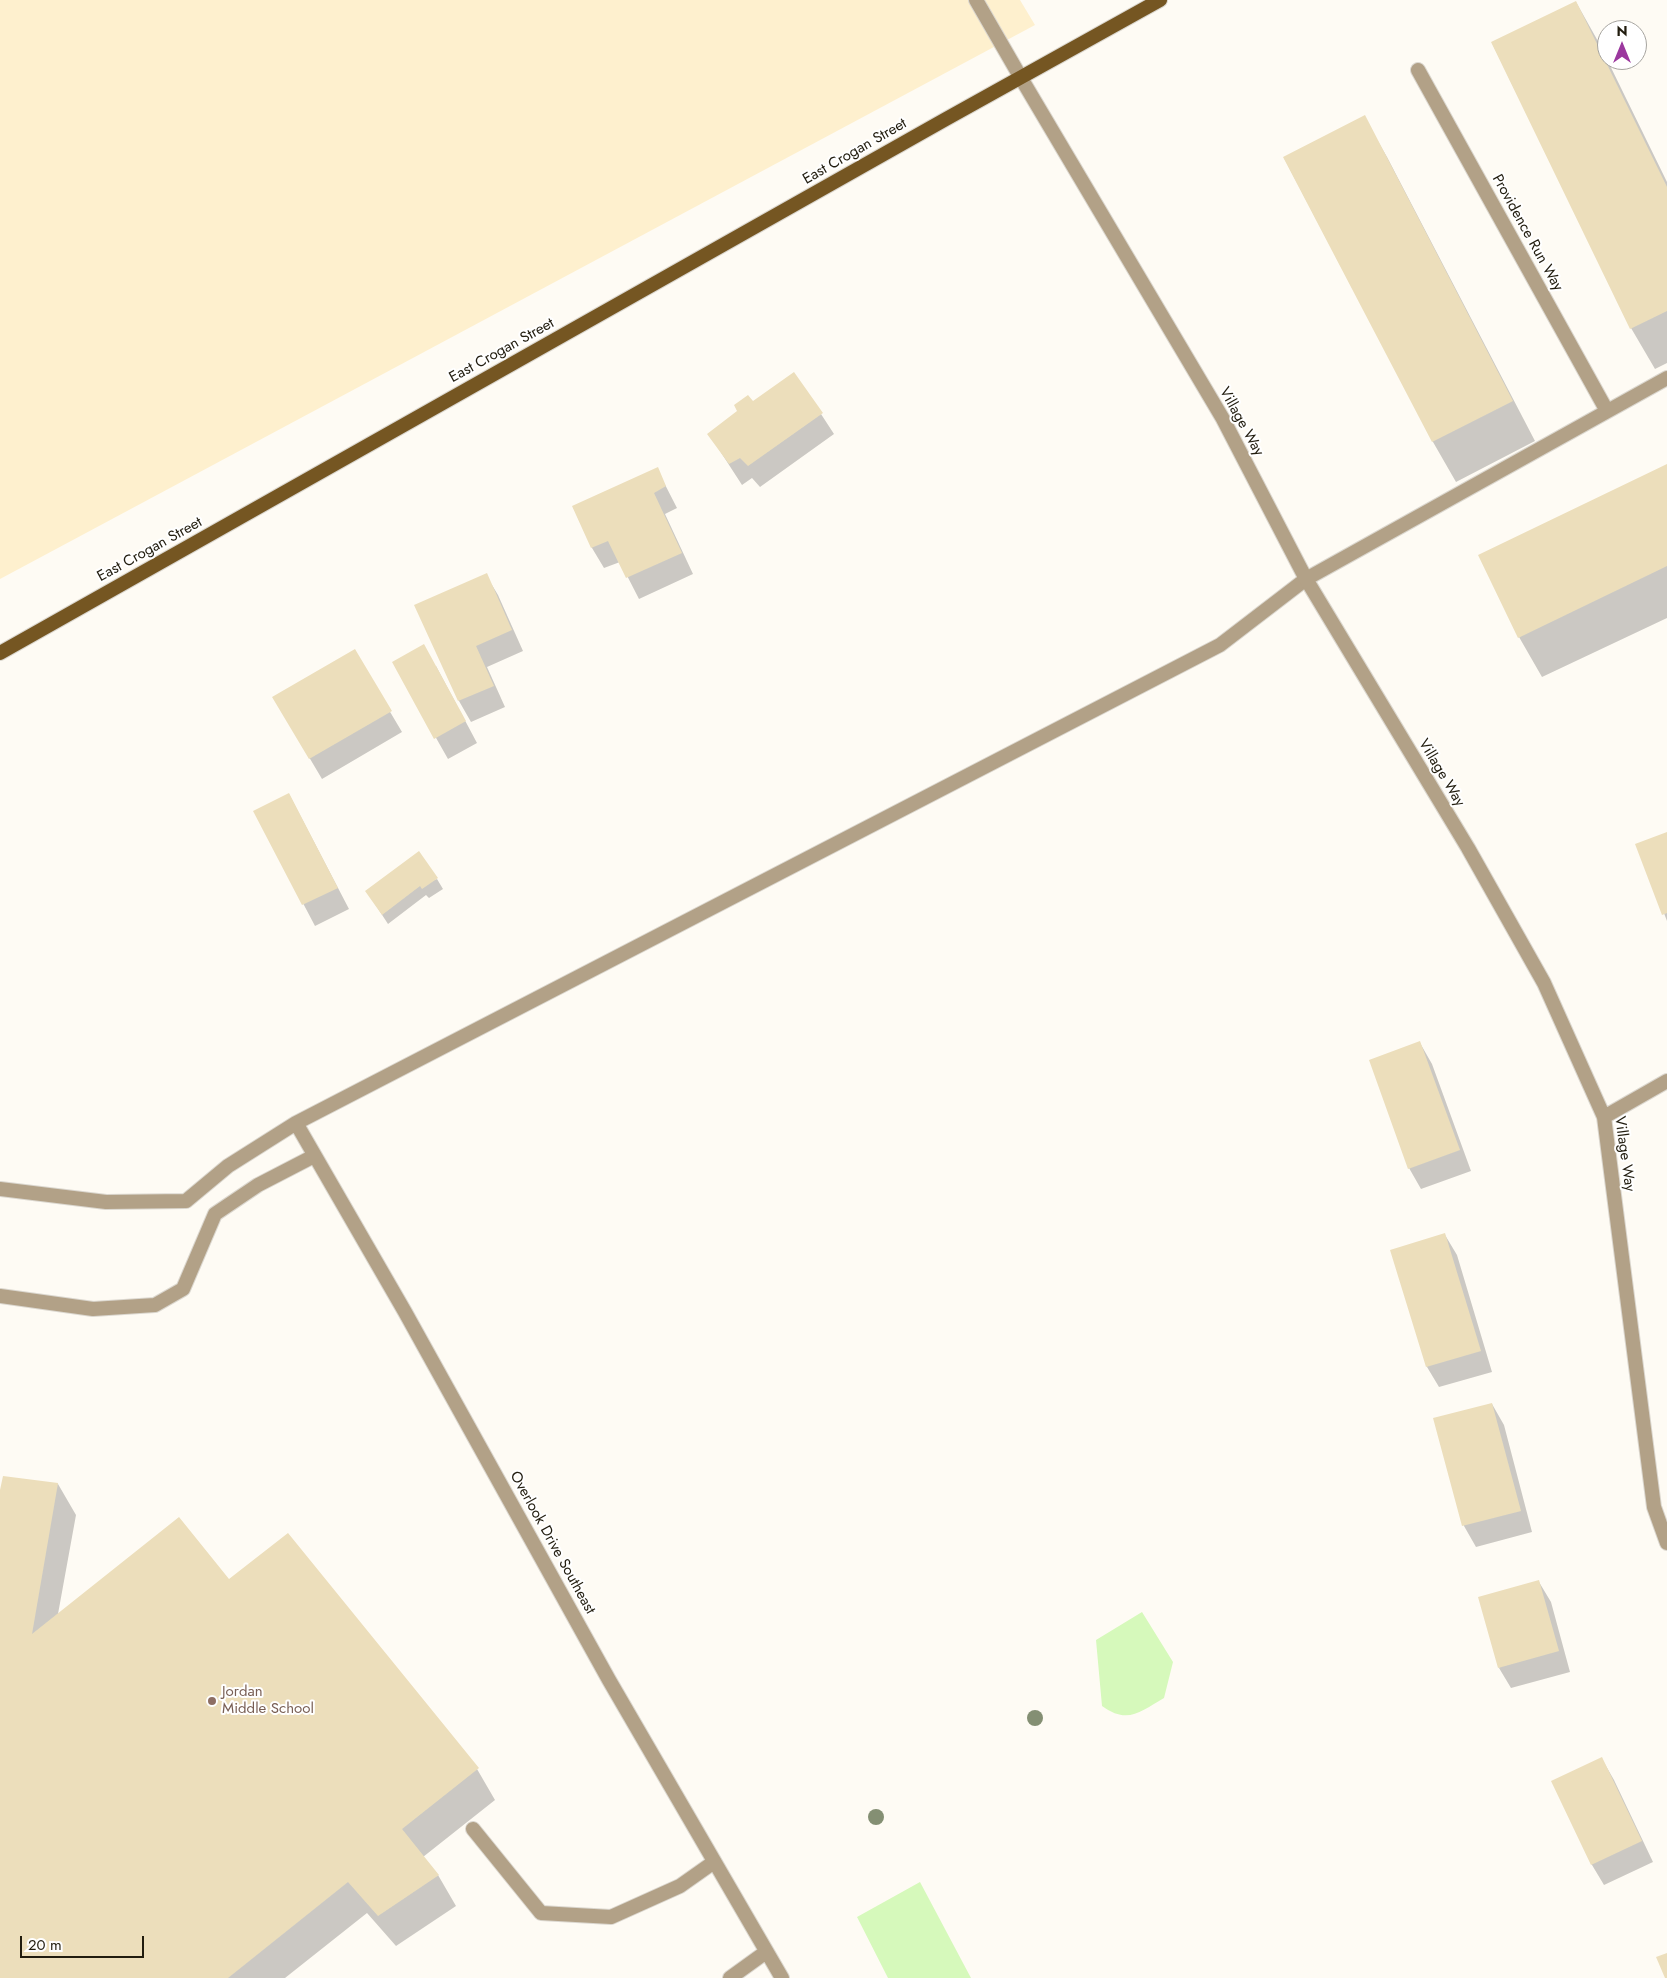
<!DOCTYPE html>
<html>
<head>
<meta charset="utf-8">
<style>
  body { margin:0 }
  #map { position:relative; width:1667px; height:1978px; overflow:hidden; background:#fefbf4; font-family:Jost,sans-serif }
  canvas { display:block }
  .north { position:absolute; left:1597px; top:20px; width:50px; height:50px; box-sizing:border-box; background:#fff; border:1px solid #a6a49f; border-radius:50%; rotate:0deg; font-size:14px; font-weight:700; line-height:20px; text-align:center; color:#211c0e }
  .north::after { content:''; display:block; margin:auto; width:18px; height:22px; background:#9b389e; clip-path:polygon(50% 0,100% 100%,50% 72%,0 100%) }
  .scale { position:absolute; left:20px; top:1936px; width:124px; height:22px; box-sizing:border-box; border:2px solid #211c0e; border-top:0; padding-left:6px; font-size:15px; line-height:18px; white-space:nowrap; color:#211c0e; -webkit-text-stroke:4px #fff; paint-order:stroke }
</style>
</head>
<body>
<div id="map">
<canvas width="1667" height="1978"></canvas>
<div class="north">N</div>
<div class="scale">20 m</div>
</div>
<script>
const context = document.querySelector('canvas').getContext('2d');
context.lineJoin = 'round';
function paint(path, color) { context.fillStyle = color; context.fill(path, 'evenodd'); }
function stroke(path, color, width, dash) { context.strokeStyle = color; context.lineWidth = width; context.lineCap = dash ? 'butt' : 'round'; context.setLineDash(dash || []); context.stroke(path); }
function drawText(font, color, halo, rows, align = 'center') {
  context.font = font + ' Jost,sans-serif'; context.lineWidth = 4; context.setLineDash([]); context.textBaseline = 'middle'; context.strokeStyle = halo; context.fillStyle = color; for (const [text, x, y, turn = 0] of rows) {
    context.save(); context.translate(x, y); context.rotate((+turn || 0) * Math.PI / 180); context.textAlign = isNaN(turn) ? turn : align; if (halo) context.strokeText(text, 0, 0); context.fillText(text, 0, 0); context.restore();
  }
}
paint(new Path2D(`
  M 0,0 L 1020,0 L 1035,25 L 0,579 Z`), '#fef0ce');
paint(new Path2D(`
  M 1142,1612 L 1173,1662 L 1164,1698 C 1141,1711 1128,1725 1102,1706 L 1096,1640 Z
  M 920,1882 L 971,1978 L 888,1978 L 857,1917 Z`), '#d6f9bb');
paint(new Path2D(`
  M 1576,2 L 1599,43 L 1667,182 L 1667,363 L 1655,369 L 1631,328 L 1492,43 Z
  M 1364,117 L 1387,157 L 1535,441 L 1456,482 L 1433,442 L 1284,158 Z
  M 752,403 L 821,414 L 834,434 L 760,487 L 752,478 L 742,485 L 709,434 Z
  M 1667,466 L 1667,618 L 1542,677 L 1519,637 Z
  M 657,469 L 677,508 L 665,514 L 693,574 L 639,599 L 620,562 L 604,568 L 592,548 L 573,507 Z
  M 486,575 L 498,595 L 523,651 L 487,667 L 505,707 L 471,722 L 459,701 L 416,606 Z
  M 354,651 L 402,732 L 322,779 L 274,698 Z
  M 393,662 L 436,666 L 477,743 L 448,759 Z
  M 289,794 L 349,909 L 315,926 L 255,812 Z
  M 1667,833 L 1667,921 L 1637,844 Z
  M 437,879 L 443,889 L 429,898 L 426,895 L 388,924 L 373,901 Z
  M 1420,1043 L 1432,1064 L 1471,1171 L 1421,1189 L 1409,1168 Z
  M 1445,1235 L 1457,1255 L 1492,1372 L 1439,1387 L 1427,1367 Z
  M 1492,1404 L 1504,1425 L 1532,1532 L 1476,1547 L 1464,1526 L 1435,1419 Z
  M 58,1484 L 76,1515 L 58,1614 L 229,1580 L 477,1769 L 495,1800 L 423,1857 L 438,1875 L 456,1906 L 396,1946 L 367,1913 L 285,1978 L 0,1978 L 0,1497 Z
  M 1539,1582 L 1551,1602 L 1570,1672 L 1511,1688 L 1499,1668 Z
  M 1602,1759 L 1614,1780 L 1653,1862 L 1604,1885 L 1592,1865 L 1553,1782 Z`), '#0003');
paint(new Path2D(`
  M 1576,1 L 1667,187 L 1667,311 L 1630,329 L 1491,42 Z
  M 1365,115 L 1513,401 L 1432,442 L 1283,157 Z
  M 794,372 L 823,413 L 748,466 L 740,458 L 729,464 L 707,434 L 737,411 L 734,405 L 748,395 L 753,401 Z
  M 1667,464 L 1667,566 L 1518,638 L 1478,555 Z
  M 658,467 L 666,486 L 654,493 L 682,553 L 626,578 L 608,541 L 591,548 L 572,506 Z
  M 487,573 L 512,630 L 476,646 L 494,686 L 458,701 L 414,605 Z
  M 424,644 L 466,721 L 434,739 L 392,662 Z
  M 355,649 L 392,711 L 309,759 L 272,697 Z
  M 289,793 L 338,888 L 302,905 L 253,811 Z
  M 1667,832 L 1667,913 L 1662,915 L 1635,844 Z
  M 419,851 L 438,878 L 422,889 L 420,886 L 382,915 L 365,891 Z
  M 1420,1041 L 1460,1150 L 1408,1169 L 1369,1060 Z
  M 1445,1233 L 1481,1351 L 1426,1367 L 1390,1250 Z
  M 1492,1403 L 1521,1511 L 1462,1526 L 1433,1418 Z
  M 3,1476 L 58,1483 L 32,1634 L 179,1517 L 229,1579 L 288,1533 L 479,1768 L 402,1829 L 439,1875 L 378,1916 L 348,1882 L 228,1978 L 0,1978 L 0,1490 Z
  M 1539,1580 L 1559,1651 L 1498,1668 L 1478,1597 Z
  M 1602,1757 L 1642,1841 L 1591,1865 L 1551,1781 Z
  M 1667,1953 L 1667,1978 L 1665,1978 L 1656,1957 Z`), '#ecdebb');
const service = new Path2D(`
  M 296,1123 L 405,1312 L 609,1680 L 782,1978
  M 0,1189 L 106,1202 L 186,1201 L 228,1166 L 296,1123 L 1220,645 L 1306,579
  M 0,1296 L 93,1309 L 155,1305 L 183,1289 L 215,1214 L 258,1185 L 314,1156
  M 473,1829 L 541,1913 L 611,1917 L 680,1886 L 714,1862
  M 730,1978 L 766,1952`);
const minor = new Path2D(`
  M 1418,70 L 1607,411
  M 1021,78 L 1223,419 L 1306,579 L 1468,848 L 1544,983 L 1604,1117 L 1654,1507 L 1667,1543
  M 1306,579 L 1667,378
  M 1604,1117 L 1667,1081`);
const tertiary = new Path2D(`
  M 976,0 L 1021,78`);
const primary = new Path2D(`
  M 0,653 L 946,119 L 1160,0`);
stroke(service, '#dbd7cf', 16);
stroke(minor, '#dbd7cf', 16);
stroke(tertiary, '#dbd7cf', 16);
stroke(primary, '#dbd7cf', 16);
stroke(service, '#b2a187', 14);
stroke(minor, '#b2a187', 14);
stroke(tertiary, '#b2a187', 14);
stroke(primary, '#755622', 14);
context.fillStyle = '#848f73';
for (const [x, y] of [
  [1035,1718],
  [876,1817]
]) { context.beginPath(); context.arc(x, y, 8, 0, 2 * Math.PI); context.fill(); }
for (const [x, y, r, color] of [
  [212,1701,5,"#8d6e63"]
]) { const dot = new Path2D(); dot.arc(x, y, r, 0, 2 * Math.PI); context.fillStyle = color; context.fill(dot); stroke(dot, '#fff', 2); }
drawText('15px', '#211c0e', '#fff', [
  ["East Crogan Street",855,152,-30],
  ["Providence Run Way",1527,233,61],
  ["East Crogan Street",502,351,-29],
  ["Village Way",1241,422,61],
  ["East Crogan Street",150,550,-29],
  ["Village Way",1441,773,59],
  ["Village Way",1624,1154,82],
  ["Overlook Drive Southeast",552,1543,61]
]);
drawText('15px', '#785e54', '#fff', [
  ["Jordan",222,1692],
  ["Middle School",222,1709]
], 'left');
</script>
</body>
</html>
